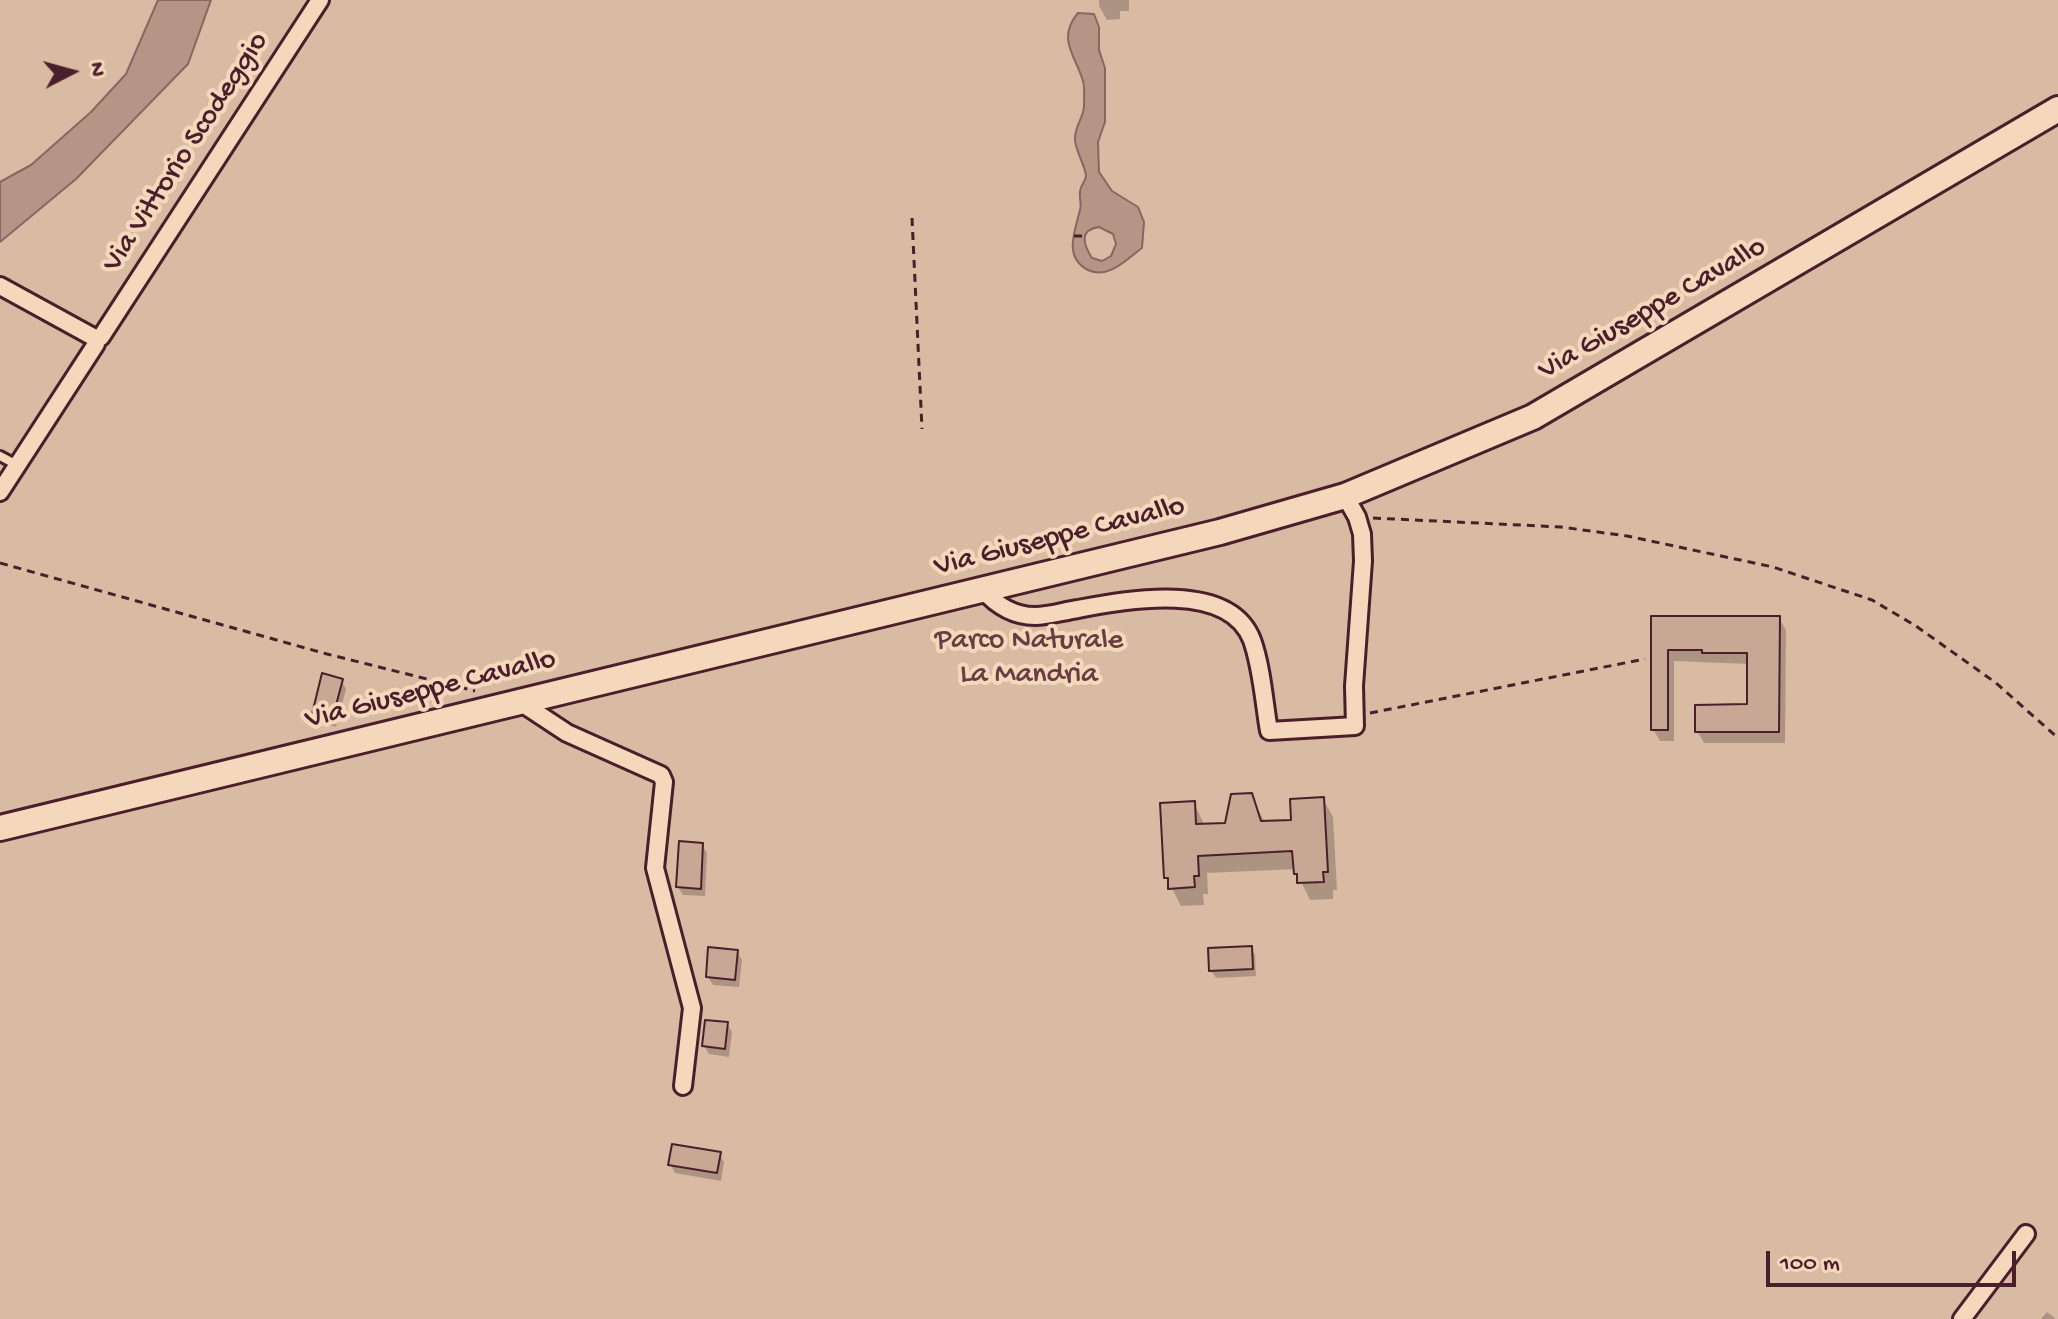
<!DOCTYPE html>
<html>
<head>
<meta charset="utf-8">
<style>
  body { margin:0 }
  #map { position:relative; width:2058px; height:1319px; overflow:hidden; background:#f5d8bb; font-family:"Gochi Hand",sans-serif }
  canvas { display:block }
  .north { position:absolute; left:32px; top:32px; width:80px; height:80px; -webkit-text-stroke:6px #f5d8bb; paint-order:stroke; rotate:84deg; font-size:22px; font-weight:700; line-height:32px; text-align:center; color:#4a1f2b }
  .north::after { content:''; display:block; margin:auto; width:28px; height:36px; background:#4a1f2b; clip-path:polygon(50% 0,100% 100%,50% 72%,0 100%) }
  .scale { position:absolute; left:1766px; top:1251px; width:250px; height:36px; box-sizing:border-box; border:4px solid #4a1f2b; border-top:0; padding-left:10px; font-size:24px; line-height:28px; white-space:nowrap; color:#4a1f2b; -webkit-text-stroke:6px #f5d8bb; paint-order:stroke }
</style>
</head>
<body>
<div id="map">
<canvas width="2058" height="1319"></canvas>
<div class="north">N</div>
<div class="scale">100 m</div>
</div>
<script>
const context = document.querySelector('canvas').getContext('2d');
context.lineJoin = 'round';
function paint(path, color) { context.fillStyle = color; context.fill(path, 'evenodd'); }
function stroke(path, color, width, dash) { context.strokeStyle = color; context.lineWidth = width; context.lineCap = dash ? 'butt' : 'round'; context.setLineDash(dash || []); context.stroke(path); }
function drawText(font, color, halo, rows, align = 'center') {
  context.font = font + ' "Gochi Hand",sans-serif'; context.lineWidth = 8; context.setLineDash([]); context.textBaseline = 'middle'; context.strokeStyle = halo; context.fillStyle = color; for (const [text, x, y, turn = 0] of rows) {
    context.save(); context.translate(x, y); context.rotate((+turn || 0) * Math.PI / 180); context.textAlign = isNaN(turn) ? turn : align; if (halo) context.strokeText(text, 0, 0); context.fillText(text, 0, 0); context.restore();
  }
}
paint(new Path2D(`
  M 0,0 L 2058,0 L 2058,1319 L 0,1319 Z`), '#d9baa3');
const water = new Path2D(`
  M 158,0 L 211,0 L 188,64 L 76,179 L 0,242 L 0,182 L 31,165 L 91,112 L 126,74 Z
  M 1078,13 L 1094,14 L 1099,27 L 1099,50 L 1105,68 L 1105,122 L 1098,142 L 1099,172 L 1112,191 L 1138,207 L 1144,222 L 1142,248 C 1127,259 1108,280 1088,270 C 1063,257 1075,231 1080,210 C 1082,204 1079,198 1080,192 C 1080,186 1086,181 1086,175 C 1084,163 1076,152 1075,140 C 1074,126 1084,118 1084,106 C 1084,98 1085,88 1083,81 C 1076,56 1056,39 1078,13 ZM 1099,227 L 1113,234 L 1116,244 L 1111,256 L 1102,261 L 1092,258 C 1083,244 1079,230 1099,227 Z`);
paint(water, '#b69486');
stroke(water, '#8b6562', 2);
paint(new Path2D(`
  M 1099,0 L 1129,0 L 1129,11 L 1120,11 L 1120,19 L 1107,20 L 1099,6 Z
  M 1653,618 L 1779,618 L 1786,630 L 1785,743 L 1704,743 L 1697,731 L 1749,706 L 1749,664 L 1674,661 L 1674,741 L 1660,741 L 1653,729 Z
  M 341,680 L 346,689 L 336,727 L 319,722 L 314,714 Z
  M 1251,795 L 1265,823 L 1293,821 L 1323,799 L 1333,817 L 1337,890 L 1333,890 L 1333,899 L 1310,900 L 1295,869 L 1207,873 L 1208,894 L 1203,894 L 1204,905 L 1181,906 L 1166,877 L 1194,803 L 1205,826 L 1227,825 Z
  M 702,845 L 707,853 L 705,896 L 683,895 L 678,887 Z
  M 1251,948 L 1255,955 L 1256,976 L 1216,978 L 1211,971 Z
  M 737,952 L 742,960 L 739,987 L 713,985 L 708,977 Z
  M 727,1024 L 732,1032 L 729,1057 L 709,1054 L 704,1046 Z
  M 719,1154 L 724,1162 L 721,1181 L 675,1173 L 670,1164 Z
  M 2047,1312 L 2056,1319 L 2041,1319 Z`), '#0003');
const building = new Path2D(`
  M 1651,616 L 1780,616 L 1779,732 L 1695,732 L 1695,705 L 1747,704 L 1747,653 L 1702,653 L 1702,650 L 1668,650 L 1668,730 L 1651,730 Z
  M 322,673 L 343,679 L 332,720 L 312,714 Z
  M 1252,793 L 1261,821 L 1291,820 L 1290,799 L 1324,797 L 1328,872 L 1323,872 L 1324,882 L 1297,883 L 1297,874 L 1294,874 L 1292,851 L 1198,856 L 1199,876 L 1194,876 L 1195,887 L 1168,889 L 1168,878 L 1164,878 L 1160,803 L 1195,801 L 1196,824 L 1225,823 L 1231,794 Z
  M 679,841 L 703,843 L 701,889 L 676,887 Z
  M 1252,946 L 1253,969 L 1209,971 L 1208,948 Z
  M 708,947 L 738,950 L 735,980 L 706,977 Z
  M 705,1020 L 728,1022 L 725,1049 L 702,1046 Z
  M 672,1144 L 721,1152 L 717,1173 L 668,1165 Z`);
paint(building, '#c8a795');
stroke(building, '#4a1f2b', 2);
const lane = new Path2D(`
  M 0,456 L 17,465`);
const street = new Path2D(`
  M 0,286 L 95,338
  M 101,337 L 320,0
  M 0,492 L 96,344
  M 982,589 C 996,605 1014,616 1035,616 C 1049,616 1064,611 1078,609 C 1126,600 1229,580 1252,640 C 1262,668 1264,702 1269,731 L 1355,726 L 1354,686 L 1363,561 L 1362,534 L 1357,517 L 1345,496
  M 520,702 L 567,733 L 661,775 L 664,782 L 655,868 L 692,1008 L 683,1086
  M 1962,1319 L 2026,1234`);
const secondary = new Path2D(`
  M 0,828 L 1220,532 L 1345,496 L 1533,417 L 2058,109`);
stroke(lane, '#4a1f2b', 14);
stroke(street, '#4a1f2b', 22);
stroke(secondary, '#4a1f2b', 30);
stroke(new Path2D(`
  M 912,218 L 922,429
  M 1074,236 L 1085,236
  M 1373,518 L 1561,527 L 1627,536 L 1773,567 L 1872,600 L 1916,626 L 1996,683 L 2058,738
  M 0,563 L 327,654 L 475,691
  M 1370,713 L 1645,659`), '#4a1f2b', 3, [8, 6]);
stroke(lane, '#f5d8bb', 8);
stroke(street, '#f5d8bb', 16);
stroke(secondary, '#f5d8bb', 24);
drawText('30px', '#4a1f2b', '#f5d8bb', [
  ["Via Vittorio Scodeggio",187,153,-57],
  ["Via Giuseppe Cavallo",1653,310,-30],
  ["Via Giuseppe Cavallo",1060,538,-14],
  ["Via Giuseppe Cavallo",431,691,-14]
]);
drawText('30px', '#673e43', '#f5d8bb', [
  ["Parco Naturale",1029,642],
  ["La Mandria",1029,676]
]);
</script>
</body>
</html>
